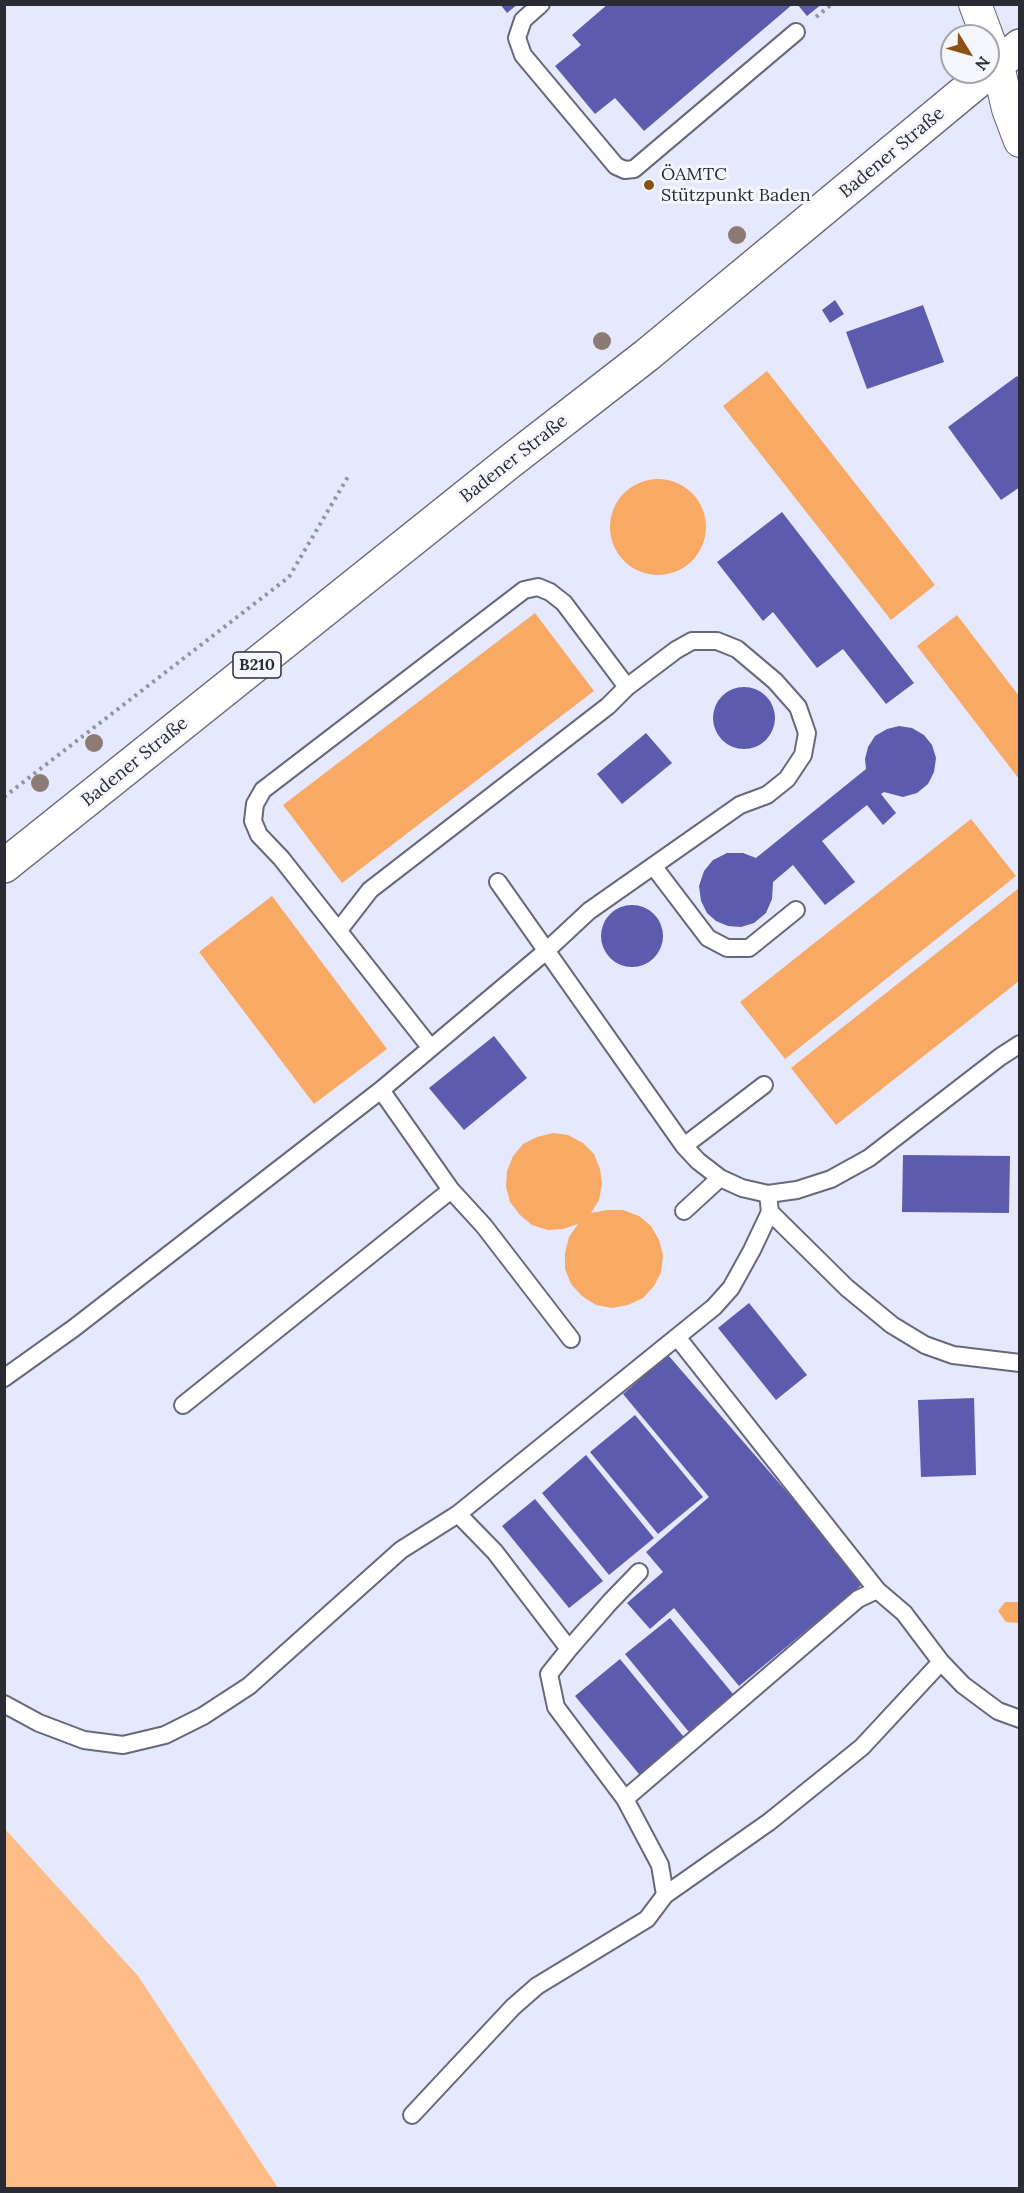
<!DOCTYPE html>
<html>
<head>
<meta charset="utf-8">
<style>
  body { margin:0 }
  #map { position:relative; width:1024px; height:2193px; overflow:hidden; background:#e6e8fd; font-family:Lora,serif }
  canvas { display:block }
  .frame { position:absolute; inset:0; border:6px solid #2b2c33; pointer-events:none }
  .north { position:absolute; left:940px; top:24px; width:60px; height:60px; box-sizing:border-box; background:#f5f6fe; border:2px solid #a4a5ad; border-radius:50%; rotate:127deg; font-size:16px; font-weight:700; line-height:24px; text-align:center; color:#2b2c33 }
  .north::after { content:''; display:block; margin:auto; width:21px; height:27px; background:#8c500f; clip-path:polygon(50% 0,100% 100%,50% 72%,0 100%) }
</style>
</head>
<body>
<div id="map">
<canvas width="1024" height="2193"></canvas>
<div class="frame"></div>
<div class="north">N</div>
</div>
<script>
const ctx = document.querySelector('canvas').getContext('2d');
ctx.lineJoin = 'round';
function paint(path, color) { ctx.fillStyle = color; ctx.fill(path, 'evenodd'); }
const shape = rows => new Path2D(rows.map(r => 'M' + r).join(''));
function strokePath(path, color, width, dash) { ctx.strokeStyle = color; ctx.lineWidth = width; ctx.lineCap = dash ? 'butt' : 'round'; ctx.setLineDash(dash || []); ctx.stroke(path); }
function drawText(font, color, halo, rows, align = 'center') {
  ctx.font = font + ' Lora,serif'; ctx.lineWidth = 6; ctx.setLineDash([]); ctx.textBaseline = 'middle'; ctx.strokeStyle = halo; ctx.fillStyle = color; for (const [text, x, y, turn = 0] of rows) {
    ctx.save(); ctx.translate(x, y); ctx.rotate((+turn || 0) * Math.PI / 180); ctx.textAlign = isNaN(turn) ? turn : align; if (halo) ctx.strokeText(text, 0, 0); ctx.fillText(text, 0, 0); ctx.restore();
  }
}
paint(shape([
  [5,1829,138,1976,278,2188,5,2188]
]), '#fdbc86');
paint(shape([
  [767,371,935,585,891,620,723,406],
  '610 527a48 48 0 1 1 96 0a48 48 0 1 1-96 0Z',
  [535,613,594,691,342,883,283,805],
  [957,615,1019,696,1019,779,917,646],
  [971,819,1016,876,785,1059,740,1002],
  [1019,888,1019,981,836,1125,791,1068],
  [272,896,387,1049,314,1104,199,952],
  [553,1133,568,1135,583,1143,594,1154,600,1169,602,1184,599,1200,591,1213,607,1210,623,1210,639,1216,651,1226,659,1240,663,1255,661,1272,654,1286,643,1298,628,1305,612,1308,596,1305,582,1296,571,1284,565,1269,565,1253,569,1237,578,1224,563,1229,548,1230,532,1225,520,1215,510,1202,506,1187,507,1171,513,1156,523,1144,537,1137],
  [1005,1602,1019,1602,1019,1623,1006,1622,998,1611]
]), '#f8a964');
paint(shape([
  [500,4,518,4,507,13],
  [608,4,793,4,644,131,615,98,595,114,555,66,581,45,572,35],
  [797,4,822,4,807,16],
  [835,300,844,314,830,323,822,310],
  [923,305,944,362,867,389,846,332],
  [1017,376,1020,380,1020,487,1001,500,948,427],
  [782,512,914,683,886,704,843,649,817,668,773,612,763,621,717,562],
  '713 718a31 31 0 1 1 62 0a31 31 0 1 1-62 0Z',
  [899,726,912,728,924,735,932,745,936,758,934,772,928,784,917,793,903,797,884,792,881,794,896,813,883,825,867,805,822,841,855,882,825,905,793,865,773,882,772,899,766,913,754,923,741,927,728,926,716,921,707,913,701,901,699,886,704,871,713,860,727,853,743,853,756,858,866,769,865,759,868,747,875,736,887,729],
  [646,733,672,763,622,804,597,774],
  '601 936a31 31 0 1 1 62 0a31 31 0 1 1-62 0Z',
  [494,1036,527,1078,464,1130,429,1088],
  [903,1155,1010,1156,1009,1213,902,1212],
  [749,1303,807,1375,776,1400,718,1328],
  [668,1355,865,1582,739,1686,674,1608,650,1629,627,1603,663,1572,646,1552,709,1497,623,1394],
  [974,1398,976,1475,921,1477,918,1400],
  [635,1415,703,1497,658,1534,590,1452],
  [586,1455,654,1538,609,1575,542,1493],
  [535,1499,603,1581,569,1608,502,1526],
  [670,1618,738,1700,693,1737,625,1654],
  [620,1659,688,1742,643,1779,575,1696]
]), '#5d5bad');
const service = shape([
  [541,4,523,20,517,38,523,55,616,166,625,170,634,169,796,32],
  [654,867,708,938,727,948,749,948,796,910],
  [498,882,684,1146,698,1161,720,1178,742,1188,768,1194,797,1190,831,1179,869,1158,1000,1057,1020,1044],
  [430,1047,281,858,259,835,253,821,255,804,263,790,524,590,538,587,550,592,564,603,627,687],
  [684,1146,764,1085],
  [451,1190,484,1226,571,1339],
  [684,1211,720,1178],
  [770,1212,847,1288,892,1325,925,1345,953,1355,1020,1363],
  [677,1337,877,1590,904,1613,941,1662,963,1685,998,1711,1020,1719],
  [4,1378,74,1328,381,1090,545,952,589,911,740,805,767,795,787,779,803,755,807,733,798,707,775,681,737,649,717,641,692,641,676,650,627,687,608,706,370,890,339,930],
  [183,1405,451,1190,381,1090],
  [569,1649,610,1602,639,1572],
  [4,1704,39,1723,84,1740,123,1745,165,1735,203,1716,249,1686,401,1550,458,1514,714,1307,731,1288,752,1250,770,1212,768,1194],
  [625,1799,858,1599,877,1590],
  [665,1895,769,1822,862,1747,941,1662],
  [412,2115,513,2007,537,1986,647,1919,665,1895,660,1865,625,1799,556,1707,549,1674,569,1649,495,1552,458,1514]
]);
const minor = shape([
  [975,4,987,36],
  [988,39,998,66,1008,109,1020,141]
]);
const primary = shape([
  [4,866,508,463,647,355,1020,46]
]);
strokePath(service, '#67687a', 20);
strokePath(minor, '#67687a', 34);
strokePath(primary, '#67687a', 36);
strokePath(shape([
  [816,17,832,4],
  [4,797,289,577,349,475]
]), '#9294a3', 4, [3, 4.5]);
strokePath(service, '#fff', 16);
strokePath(minor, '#fff', 32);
strokePath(primary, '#fff', 33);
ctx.fillStyle = '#8b7b74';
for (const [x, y] of [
  [737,235],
  [602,341],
  [94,743],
  [40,783]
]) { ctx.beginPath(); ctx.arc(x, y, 9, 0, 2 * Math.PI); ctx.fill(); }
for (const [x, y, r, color] of [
  [649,185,6,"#8c500f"]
]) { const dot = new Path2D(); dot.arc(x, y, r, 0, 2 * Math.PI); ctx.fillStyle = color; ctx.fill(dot); strokePath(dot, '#f5f6fe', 2); }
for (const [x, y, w] of [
  [257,665,48]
]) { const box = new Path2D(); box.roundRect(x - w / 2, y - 13, w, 26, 4.5); ctx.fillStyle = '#f5f6fe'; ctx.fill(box); strokePath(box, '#2b2c33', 1.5); }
drawText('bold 16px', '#2b2c33', null, [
  ["B210",257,665]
]);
drawText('18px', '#2b2c33', '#f5f6fe', [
  ["Badener Straße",892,153,-40],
  ["Badener Straße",514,459,-38],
  ["Badener Straße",135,762,-39]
]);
drawText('18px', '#2b2c33', '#f5f6fe', [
  ["ÖAMTC",661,175],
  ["Stützpunkt Baden",661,196]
], 'left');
</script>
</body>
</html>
